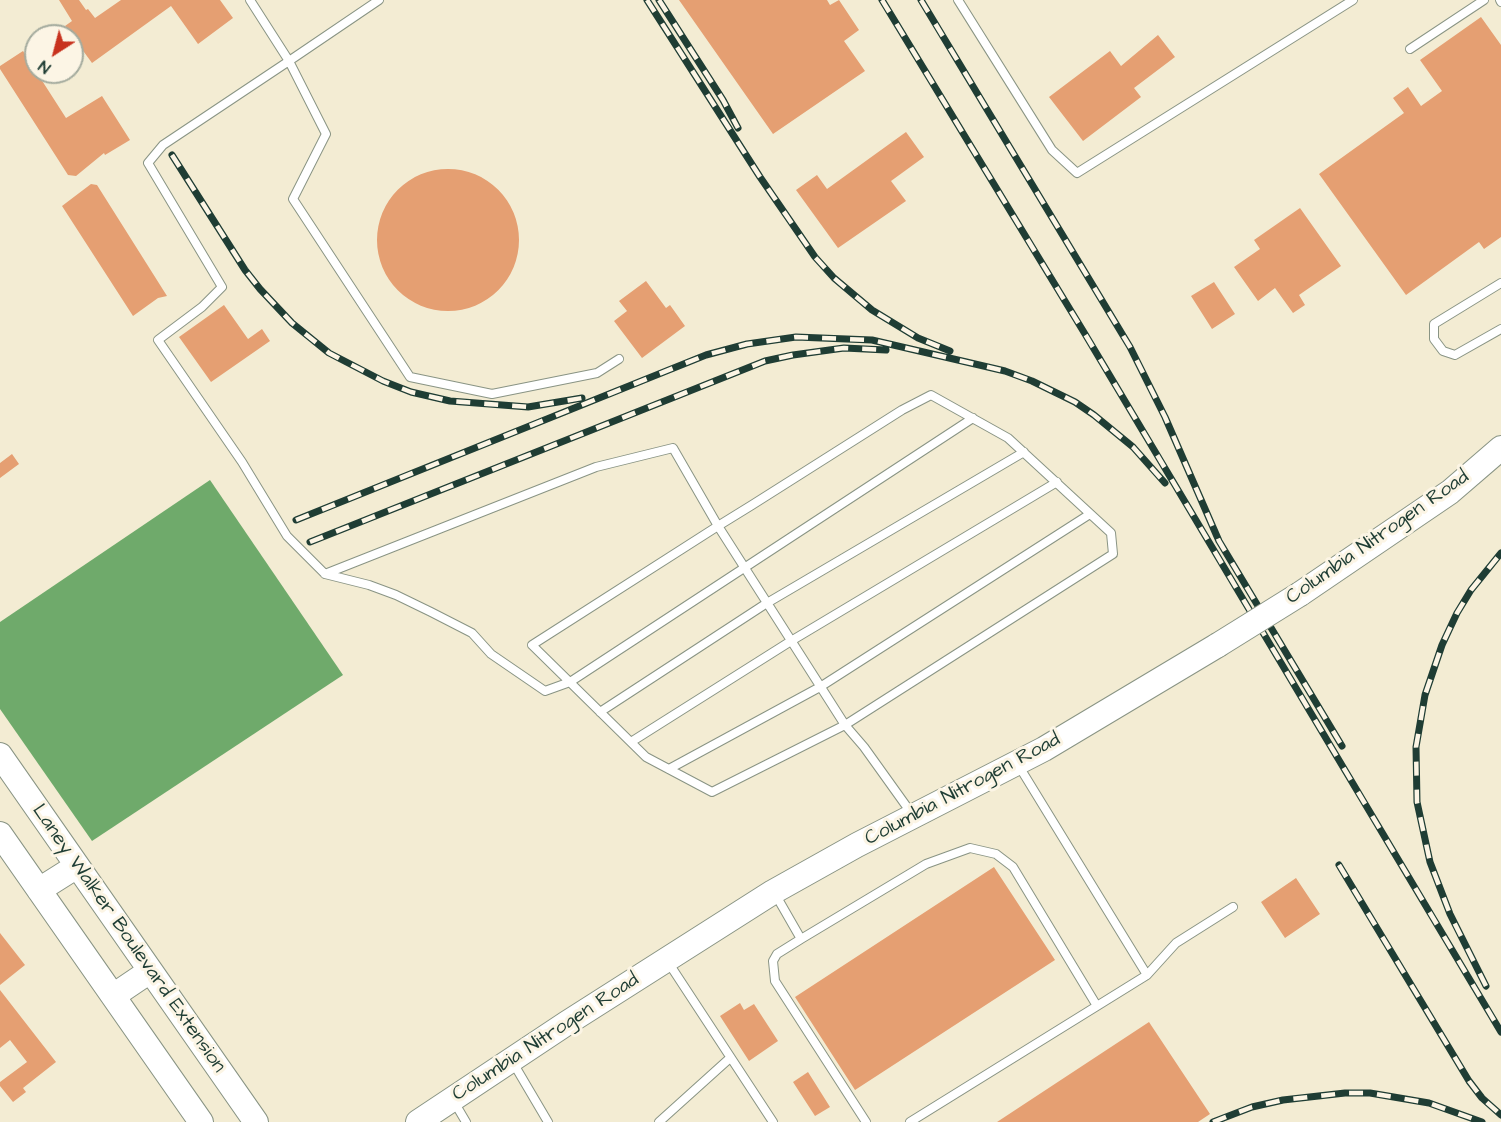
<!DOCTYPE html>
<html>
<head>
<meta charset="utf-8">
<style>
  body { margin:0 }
  #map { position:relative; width:1501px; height:1122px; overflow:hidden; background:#f3ecd3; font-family:"Architects Daughter",sans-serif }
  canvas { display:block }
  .north { position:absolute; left:24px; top:24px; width:60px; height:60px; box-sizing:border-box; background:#fcf5e5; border:2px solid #a4ab9e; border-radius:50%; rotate:216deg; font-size:16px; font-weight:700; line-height:24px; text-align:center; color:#1f3d34 }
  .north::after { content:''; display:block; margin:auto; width:21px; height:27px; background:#c8321e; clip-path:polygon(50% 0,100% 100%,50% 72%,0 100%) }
</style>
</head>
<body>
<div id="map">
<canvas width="1501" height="1122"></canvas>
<div class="north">N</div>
</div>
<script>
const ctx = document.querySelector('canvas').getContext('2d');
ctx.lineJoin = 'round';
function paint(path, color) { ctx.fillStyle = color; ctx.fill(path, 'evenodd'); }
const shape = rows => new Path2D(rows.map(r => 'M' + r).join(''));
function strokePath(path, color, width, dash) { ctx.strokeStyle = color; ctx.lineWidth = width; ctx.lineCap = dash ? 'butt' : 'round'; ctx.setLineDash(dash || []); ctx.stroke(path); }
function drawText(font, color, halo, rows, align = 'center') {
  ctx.font = font + ' "Architects Daughter",sans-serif'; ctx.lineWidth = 6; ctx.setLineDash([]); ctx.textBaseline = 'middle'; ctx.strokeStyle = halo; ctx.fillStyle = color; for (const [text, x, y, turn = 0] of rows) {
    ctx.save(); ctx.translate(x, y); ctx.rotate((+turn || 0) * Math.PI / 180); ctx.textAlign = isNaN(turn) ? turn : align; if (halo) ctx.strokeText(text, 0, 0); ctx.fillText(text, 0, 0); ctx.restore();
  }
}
paint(shape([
  [210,480,343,675,92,841,0,709,0,622]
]), '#6faa6b');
paint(shape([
  [59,0,79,0,86,10,88,9,95,18,121,0,220,0,233,18,198,44,171,6,92,63,65,26,72,21],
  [679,0,827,0,830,5,839,0,859,30,844,41,865,71,773,134],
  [1481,17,1501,45,1501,237,1484,249,1479,242,1406,295,1319,174,1404,113,1393,98,1408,87,1421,106,1442,91,1420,60],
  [1158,35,1175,57,1134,88,1141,97,1083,141,1049,97,1110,51,1121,66],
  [23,51,66,118,102,96,130,140,105,155,104,153,76,176,68,175,0,69,0,66],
  [906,132,924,157,891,181,906,201,838,248,796,190,817,175,827,189],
  '377 240a71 71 0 1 1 142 0a71 71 0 1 1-142 0Z',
  [91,184,97,185,167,296,158,298,133,316,62,206],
  [1300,208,1341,266,1299,295,1305,305,1293,313,1275,288,1258,301,1234,267,1260,249,1254,240],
  [646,281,666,308,670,305,685,326,642,358,614,321,627,311,619,301],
  [1214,282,1235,314,1212,329,1191,296],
  [224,305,248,339,262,329,270,341,211,382,179,337],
  [12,454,19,464,0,478,0,463],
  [994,867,1055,960,855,1090,795,997],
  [1296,878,1320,914,1285,938,1261,902],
  [0,933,25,965,0,985],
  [0,990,56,1062,23,1088,26,1092,13,1102,0,1086,0,1082,27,1062,10,1040,0,1048],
  [740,1003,744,1010,754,1004,778,1041,749,1061,720,1016],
  [1149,1022,1210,1114,1198,1122,997,1122],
  [808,1072,830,1107,815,1116,793,1082]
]), '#e59f72');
const lane = shape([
  [250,0,289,61,379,0],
  [958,0,1052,150,1077,173,1353,0],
  [1500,0,1501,2],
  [1410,49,1484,0],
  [1501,283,1434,324,1434,339,1443,351,1455,355,1501,329],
  [619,359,597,373,492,394,410,377,293,199,326,134,289,61,163,145,148,163,222,287,202,307,158,340,242,462,287,536,325,574,596,467,673,448,718,526,845,725,1113,554,1111,533,1008,438,931,395,902,410,752,505,718,526,532,645,646,757,712,792,845,725,864,747,912,814],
  [325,574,369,585,396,595,431,612,472,633,491,654,545,691,570,682,973,418],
  [600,712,767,603,1024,452],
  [631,742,791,641,1057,482],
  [669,769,820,687,1090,514],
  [774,892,801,939,926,864,970,848,996,854,1013,867,1097,1006],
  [801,939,777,954,773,961,775,981,866,1122],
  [668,962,773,1122],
  [1147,975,1176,943,1233,907],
  [512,1061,548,1122],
  [453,1100,466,1122],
  [659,1122,730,1058],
  [910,1122,1147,975,1017,763]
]);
const secondary = shape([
  [1300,594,1450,492,1501,448],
  [0,755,256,1122],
  [0,834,201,1122],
  [39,890,77,866],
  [113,996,150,971],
  [418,1122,567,1023,773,892,857,845,1044,749,1218,645]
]);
strokePath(lane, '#899484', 10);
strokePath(secondary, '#899484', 26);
strokePath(lane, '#fff', 8);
strokePath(secondary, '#fff', 24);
const rail = shape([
  [647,0,760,177,815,257,834,278,872,310,918,338,950,351],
  [659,0,723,100,738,128],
  [882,0,1085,334,1501,1032],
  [921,0,1130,347,1165,417,1219,541,1342,746],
  [172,155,245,270,260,289,292,323,329,353,383,381,411,392,450,401,528,407,582,398],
  [296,520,706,355,747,344,796,337,872,340,1005,371,1032,381,1075,402,1094,415,1133,447,1165,483],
  [310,542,765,361,793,355,844,348,886,350],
  [1339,865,1469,1081,1482,1098,1501,1115],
  [1486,986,1450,914,1430,862,1417,802,1416,747,1425,695,1442,645,1457,613,1471,590,1501,553],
  [1213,1122,1252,1107,1283,1100,1345,1093,1370,1093,1429,1103,1482,1122]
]);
strokePath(rail, '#1f3d34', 7);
strokePath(rail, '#fcf5e5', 4.5, [14]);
const secondaryBridge = shape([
  [1218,645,1300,594]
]);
strokePath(secondaryBridge, '#899484', 26, []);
strokePath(secondaryBridge, '#fff', 24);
drawText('20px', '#1f3d34', '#fcf5e5', [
  ["Columbia Nitrogen Road",1378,538,-35],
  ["Columbia Nitrogen Road",963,790,-28],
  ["Laney Walker Boulevard Extension",128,939,55],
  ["Columbia Nitrogen Road",546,1038,-33]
]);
</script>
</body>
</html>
